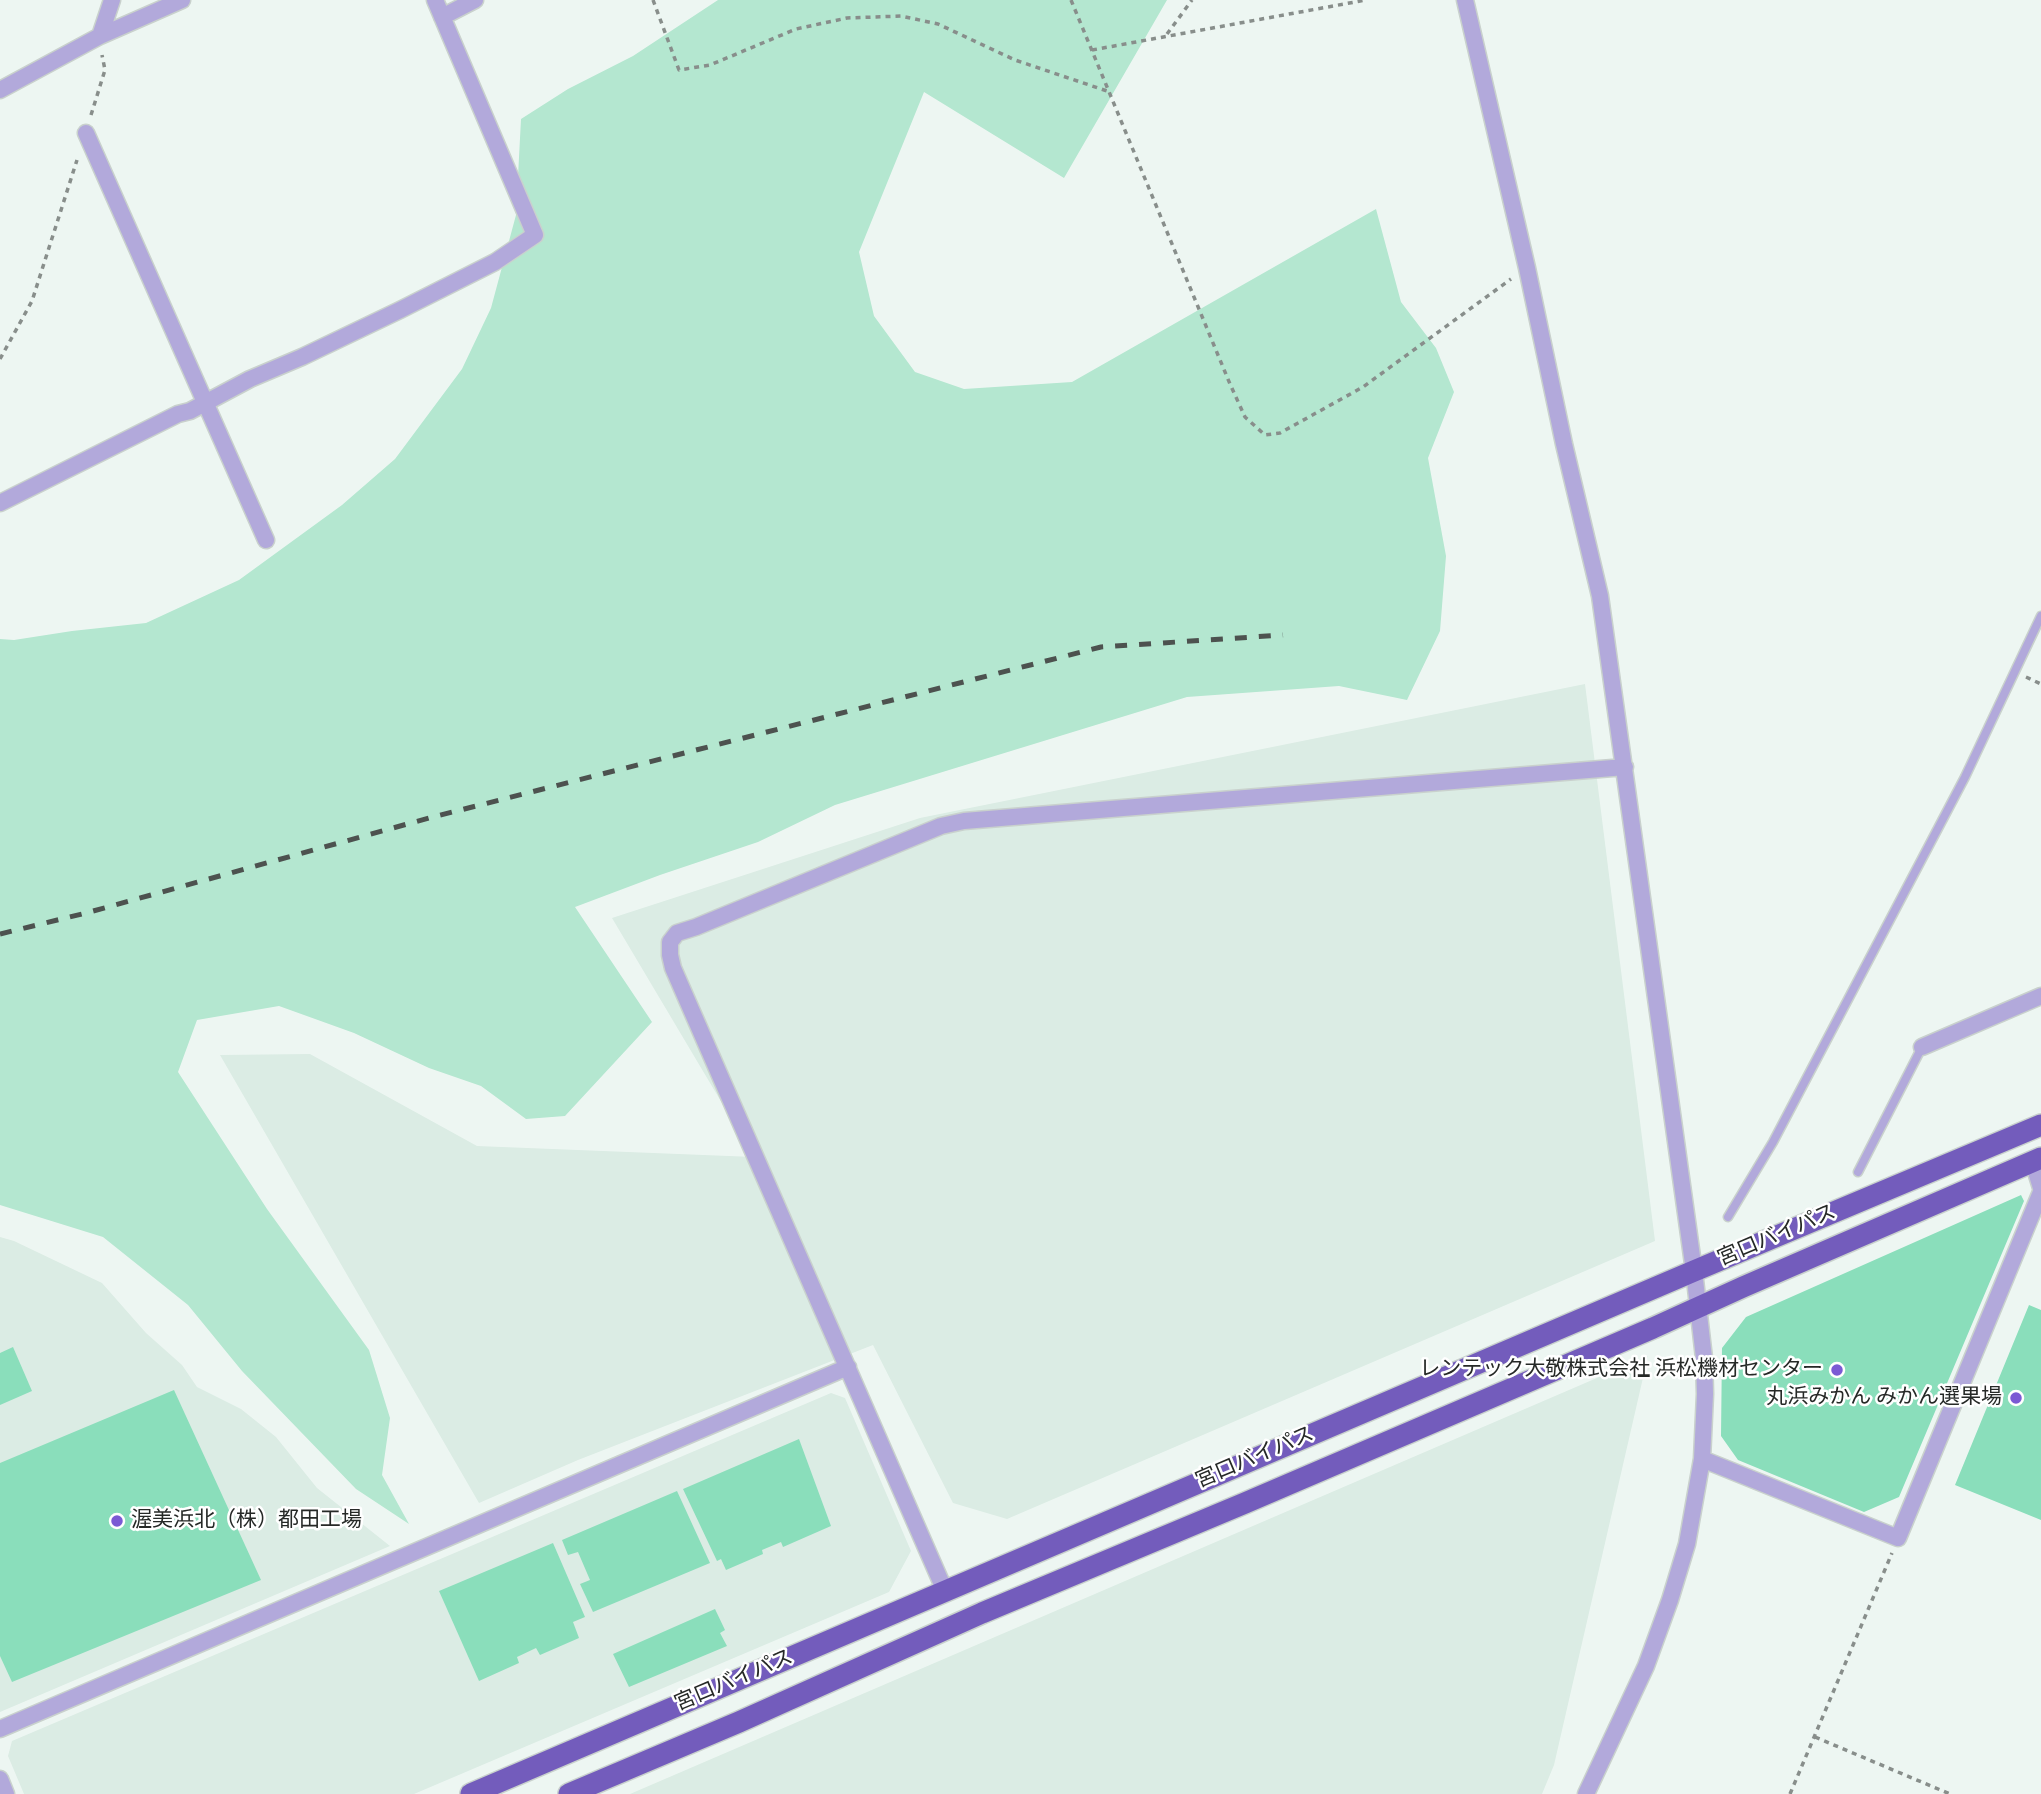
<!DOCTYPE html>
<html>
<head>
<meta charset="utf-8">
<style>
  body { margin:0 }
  canvas { display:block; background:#edf6f2 }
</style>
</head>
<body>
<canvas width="2041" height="1794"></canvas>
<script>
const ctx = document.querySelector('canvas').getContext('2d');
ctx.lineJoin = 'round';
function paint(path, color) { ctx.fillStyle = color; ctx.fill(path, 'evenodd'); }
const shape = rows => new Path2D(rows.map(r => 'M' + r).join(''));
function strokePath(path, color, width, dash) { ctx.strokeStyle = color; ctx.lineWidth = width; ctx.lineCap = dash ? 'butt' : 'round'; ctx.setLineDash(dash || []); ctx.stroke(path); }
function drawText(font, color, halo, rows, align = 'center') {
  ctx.font = font + ' "Roboto Condensed","Noto Sans JP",sans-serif'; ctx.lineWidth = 5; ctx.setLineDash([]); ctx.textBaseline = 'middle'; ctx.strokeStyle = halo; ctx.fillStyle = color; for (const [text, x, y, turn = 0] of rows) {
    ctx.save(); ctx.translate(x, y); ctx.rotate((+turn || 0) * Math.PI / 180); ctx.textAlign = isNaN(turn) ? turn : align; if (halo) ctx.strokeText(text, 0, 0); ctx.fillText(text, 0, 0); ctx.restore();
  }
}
paint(shape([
  [1585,684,1655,1241,1007,1519,953,1503,873,1345,578,1460,479,1503,220,1055,310,1054,477,1146,754,1157,612,918,920,818],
  [0,1237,14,1241,102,1283,146,1333,182,1365,197,1387,241,1409,276,1437,317,1488,390,1546,0,1712],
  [1648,1356,1554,1765,1542,1794,630,1794],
  [831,1393,845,1398,911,1551,889,1592,414,1794,24,1794,8,1756,12,1741]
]), '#dbece4');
paint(shape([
  [718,0,1167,0,1064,178,924,92,859,252,874,316,915,372,964,389,1072,382,1376,209,1401,302,1436,348,1454,392,1428,458,1446,556,1440,631,1407,700,1339,686,1187,697,835,805,758,842,660,875,575,907,652,1022,565,1116,526,1119,481,1086,429,1068,354,1033,279,1006,197,1020,178,1072,267,1209,369,1350,390,1418,382,1475,409,1524,356,1489,242,1371,188,1305,103,1237,0,1205,0,639,14,640,72,631,146,623,239,580,342,505,395,459,462,369,491,308,516,215,521,119,568,89,633,56]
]), '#b4e7d0');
paint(shape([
  [2021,1195,2024,1201,1899,1497,1864,1512,1738,1460,1721,1436,1722,1348,1746,1317],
  [2029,1305,2041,1310,2041,1520,1955,1485],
  [13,1347,32,1391,0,1405,0,1353],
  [174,1390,261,1580,12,1682,0,1656,0,1463],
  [799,1439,831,1526,783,1547,781,1542,762,1550,763,1554,726,1570,721,1559,717,1561,683,1489],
  [677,1491,710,1563,593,1612,580,1584,590,1580,578,1552,568,1555,562,1540],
  [553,1543,585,1617,573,1622,579,1638,540,1655,536,1648,517,1657,519,1663,479,1681,439,1591],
  [715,1609,725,1630,720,1633,727,1646,629,1687,613,1654]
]), '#8adebb');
const service = shape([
  [1858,1172,1922,1047],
  [1728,1217,1773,1142,1965,777,2041,616]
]);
const minor = shape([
  [1465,0,1527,268,1564,444,1600,596,1694,1271,1704,1358,1705,1394,1702,1459,1687,1544,1670,1600,1646,1666,1586,1794],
  [442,17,475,0],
  [100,36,112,0],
  [0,90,100,36,182,0],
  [86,133,266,540],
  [0,503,178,414,190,411,250,379,302,357,400,310,495,262,535,235,435,0],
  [1922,1047,2041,996],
  [2033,1162,2041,1188],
  [1702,1459,1898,1538,2041,1192],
  [945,1591,673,968,670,955,670,942,677,933,696,927,941,826,964,821,1625,767],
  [0,1729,848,1367],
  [0,1779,6,1794]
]);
const trunk = shape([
  [471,1794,1694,1271,2041,1125],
  [569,1794,739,1722,982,1613,1245,1503,1653,1328,1743,1287,2041,1158]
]);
strokePath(service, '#c9d1cd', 11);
strokePath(minor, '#c9d1cd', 19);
strokePath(trunk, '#c9d1cd', 24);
strokePath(shape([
  [653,0,679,70,710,65,796,29,847,18,901,16,938,24,1015,60,1110,92],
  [1071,0,1230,384,1245,417,1265,435,1280,433,1363,387,1511,279],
  [1167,34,1192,0],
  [1092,50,1366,0],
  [91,115,105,70,102,55],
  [0,359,32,301,77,160],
  [2026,677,2041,684],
  [1815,1737,1950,1794],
  [1790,1794,1892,1553]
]), '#888e8b', 3.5, [5, 5]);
strokePath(service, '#b2a9db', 8);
strokePath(minor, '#b2a9db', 16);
strokePath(trunk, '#735cbc', 21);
strokePath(shape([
  [0,934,86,913,429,818,1101,647,1283,635]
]), '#4d524f', 5, [12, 12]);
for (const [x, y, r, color] of [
  [1837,1370,7,"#7b5ad4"],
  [2016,1398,7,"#7b5ad4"],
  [117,1521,7,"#7b5ad4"]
]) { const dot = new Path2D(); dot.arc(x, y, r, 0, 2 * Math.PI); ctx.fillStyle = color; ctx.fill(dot); strokePath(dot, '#fff', 2.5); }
drawText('21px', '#262927', '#fff', [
  ["宮口バイパス",1777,1236,-23],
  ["宮口バイパス",1255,1458,-23],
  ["宮口バイパス",734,1681,-23]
]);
drawText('21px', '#262927', '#fff', [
  ["レンテック大敬株式会社 浜松機材センター",1823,1370],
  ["丸浜みかん みかん選果場",2002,1398],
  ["渥美浜北（株）都田工場",131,1521,"left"]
], 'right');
</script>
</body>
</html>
